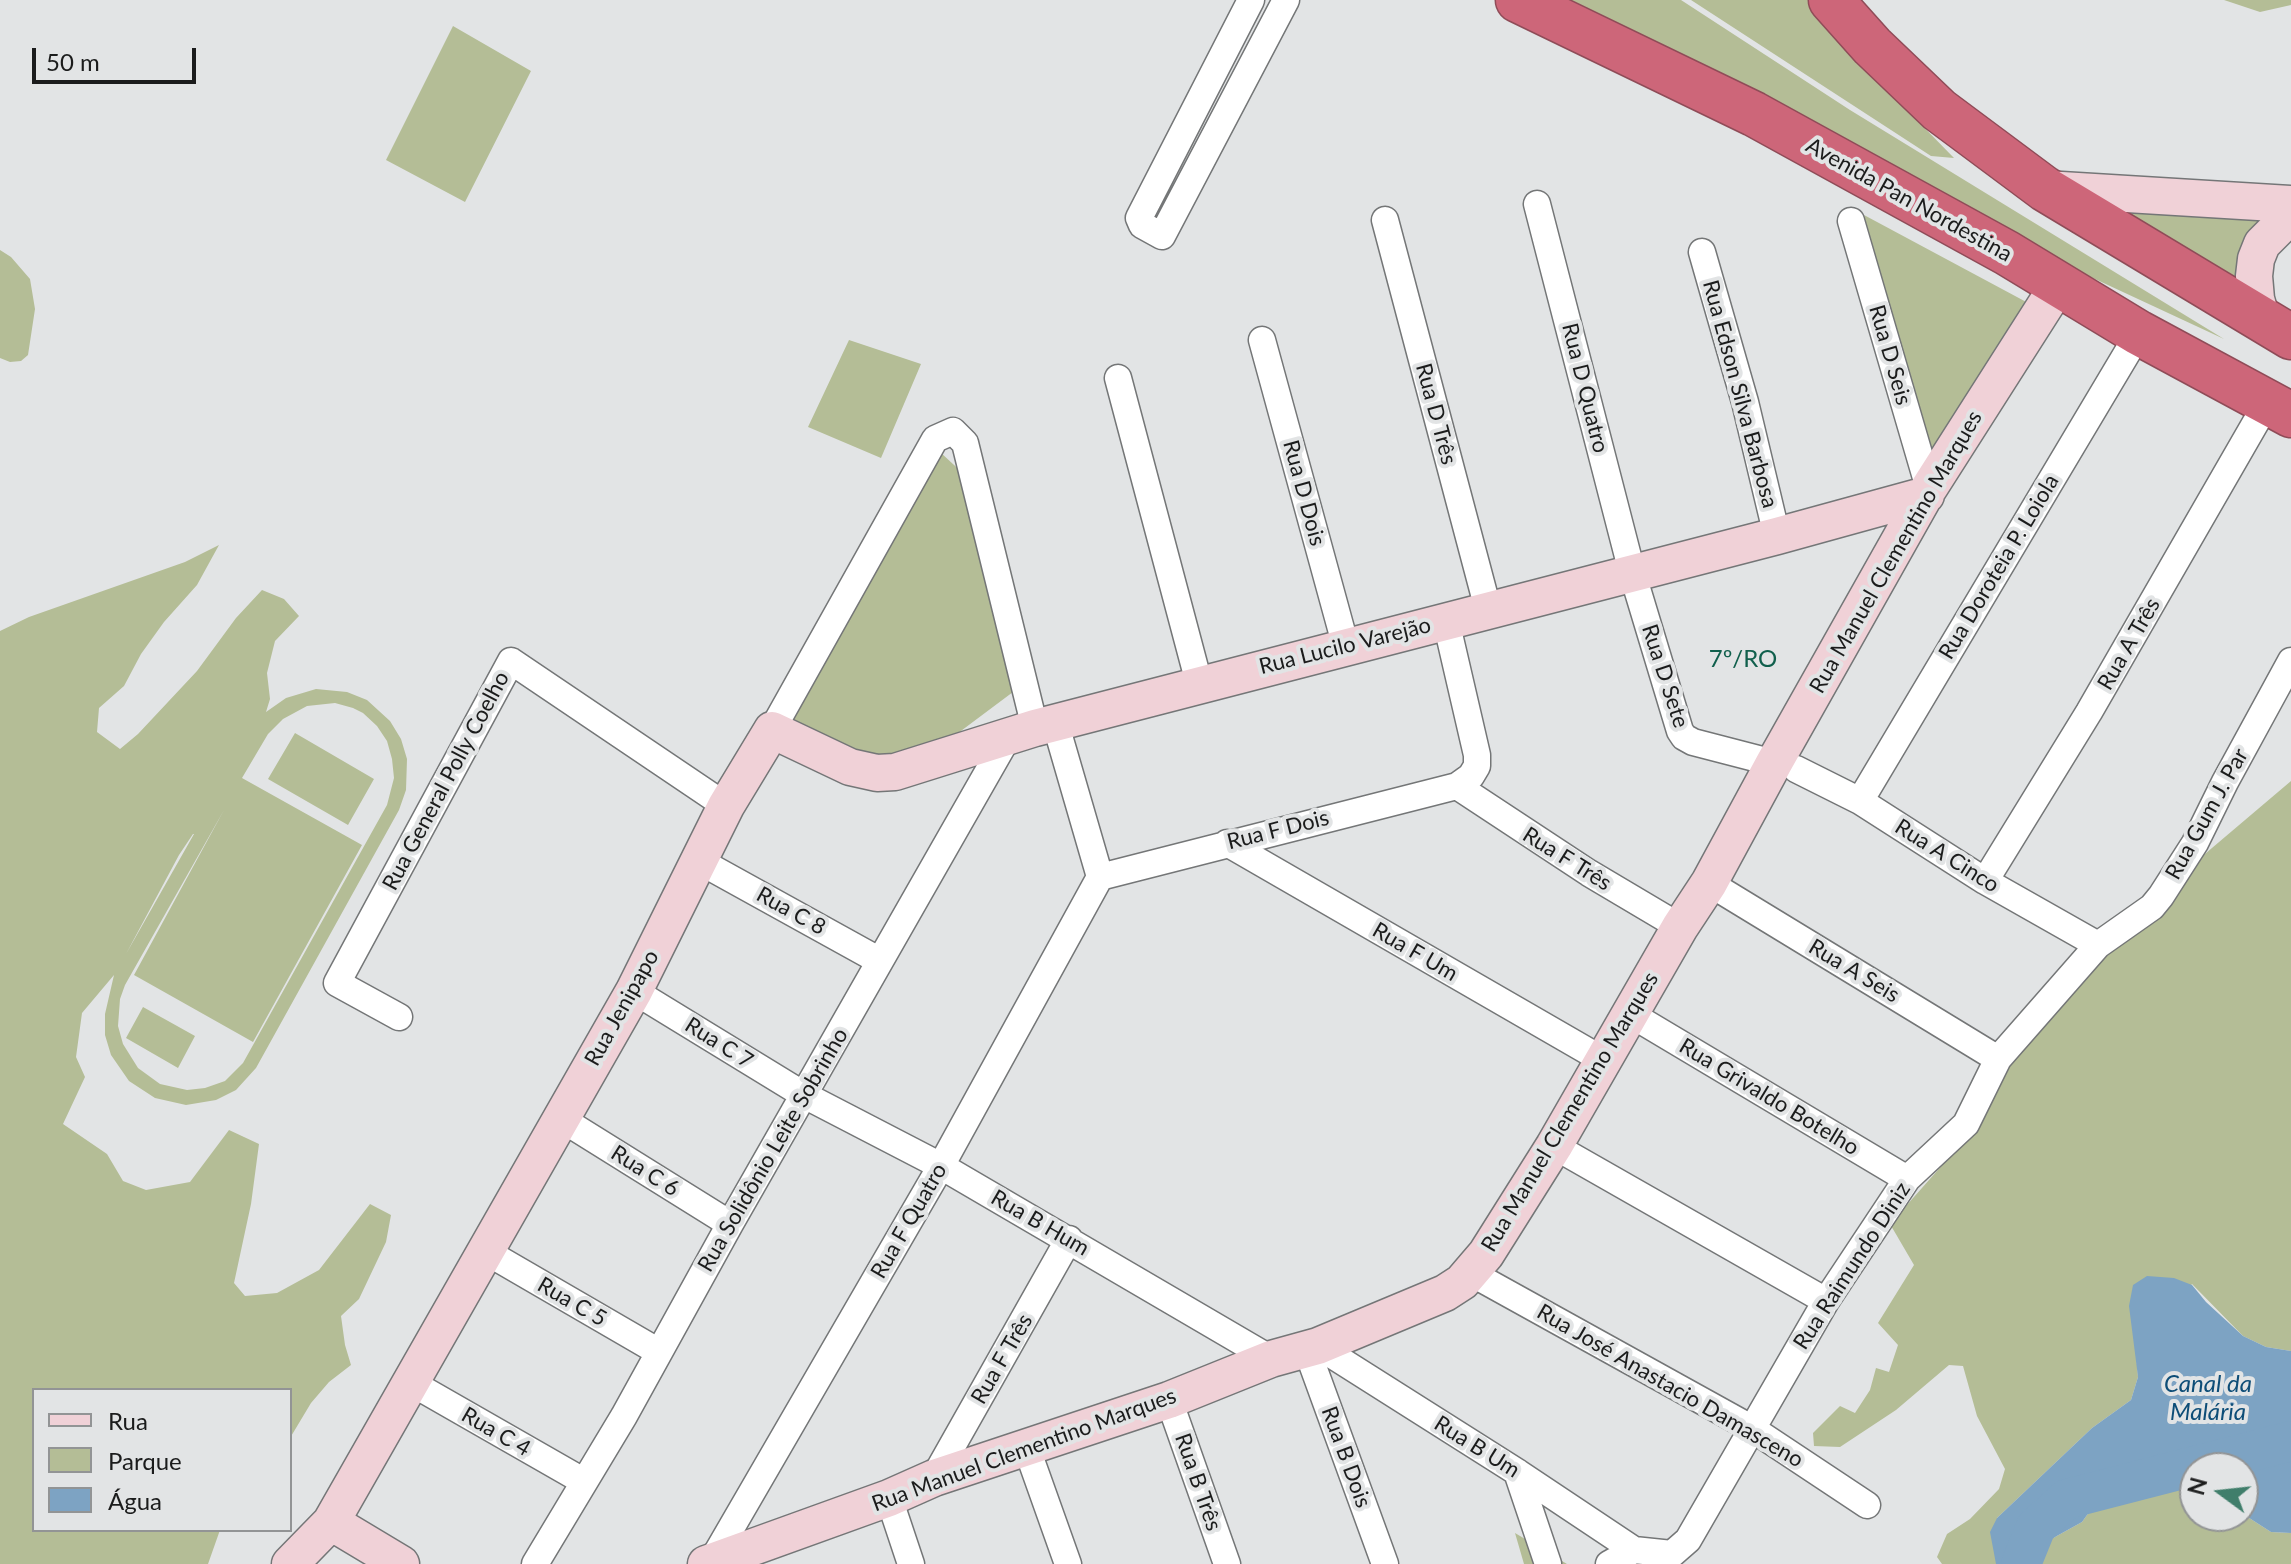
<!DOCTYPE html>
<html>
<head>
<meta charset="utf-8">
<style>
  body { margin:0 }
  #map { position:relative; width:2291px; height:1564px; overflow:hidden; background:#e2e4e5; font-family:Lato,sans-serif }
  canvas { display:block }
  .legend { position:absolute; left:32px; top:1388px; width:260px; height:144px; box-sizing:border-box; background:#e2e4e5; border:2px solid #929495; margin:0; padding:10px 14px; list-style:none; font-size:24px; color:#1b1c1c }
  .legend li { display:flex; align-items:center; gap:16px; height:40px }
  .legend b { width:40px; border:2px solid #929495 }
  .north { position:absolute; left:2179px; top:1452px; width:80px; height:80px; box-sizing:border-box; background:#e2e4e5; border:2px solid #929495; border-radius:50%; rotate:285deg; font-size:22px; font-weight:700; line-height:32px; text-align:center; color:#1b1c1c }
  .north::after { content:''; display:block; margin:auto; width:28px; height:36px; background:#407e6b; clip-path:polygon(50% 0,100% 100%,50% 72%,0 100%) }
  .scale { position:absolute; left:32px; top:48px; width:164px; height:36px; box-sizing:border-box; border:4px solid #1b1c1c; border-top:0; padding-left:10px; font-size:24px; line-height:28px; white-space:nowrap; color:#1b1c1c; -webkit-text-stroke:6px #e2e4e5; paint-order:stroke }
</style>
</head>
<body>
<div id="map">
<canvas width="2291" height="1564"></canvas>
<ul class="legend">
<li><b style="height:10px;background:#f0d1d7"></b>Rua</li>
<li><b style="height:22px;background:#b4bd96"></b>Parque</li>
<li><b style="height:22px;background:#7da3c3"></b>Água</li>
</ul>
<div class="north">N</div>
<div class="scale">50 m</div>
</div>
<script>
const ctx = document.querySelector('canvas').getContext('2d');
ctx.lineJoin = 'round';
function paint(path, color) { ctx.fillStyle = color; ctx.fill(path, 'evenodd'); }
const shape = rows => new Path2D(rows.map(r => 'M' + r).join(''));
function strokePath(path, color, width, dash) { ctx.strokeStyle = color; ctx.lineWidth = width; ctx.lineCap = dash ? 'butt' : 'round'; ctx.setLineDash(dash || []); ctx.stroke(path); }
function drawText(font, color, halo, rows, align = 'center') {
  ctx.font = font + ' Lato,sans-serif'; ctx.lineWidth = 8; ctx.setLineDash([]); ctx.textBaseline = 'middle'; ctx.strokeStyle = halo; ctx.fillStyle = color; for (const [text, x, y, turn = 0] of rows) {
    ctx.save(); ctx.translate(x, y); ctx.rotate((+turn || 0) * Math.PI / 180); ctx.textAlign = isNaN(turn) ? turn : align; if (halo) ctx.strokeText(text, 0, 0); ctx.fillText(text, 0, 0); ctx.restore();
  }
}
paint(shape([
  [1537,0,1681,0,1850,110,2224,339,1981,226],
  [1691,0,1808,0,1857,59,1954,158,1931,156],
  [2224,0,2291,0,2291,5,2260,12],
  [453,26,531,71,465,202,386,160],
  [2086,198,2286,219,2248,304],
  [1864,215,2030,304,1929,457],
  [0,250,11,257,30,279,35,309,28,355,21,361,10,362,0,358],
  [849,340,921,364,881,458,808,427],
  [940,452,967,477,1013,692,898,778,771,724],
  [219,545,197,585,164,622,141,654,124,686,99,708,97,732,120,749,138,734,197,671,236,618,262,590,284,599,299,616,275,641,267,673,270,699,266,712,286,698,316,689,347,692,367,700,390,721,401,739,407,759,406,790,399,810,256,1068,236,1090,216,1100,186,1105,155,1098,129,1081,111,1055,105,1035,105,1014,114,975,82,1013,76,1057,85,1077,63,1124,107,1154,123,1181,146,1190,190,1182,229,1130,259,1144,251,1204,234,1283,245,1296,277,1293,319,1270,370,1204,391,1215,386,1242,359,1299,341,1316,345,1345,351,1365,329,1382,311,1403,290,1438,290,1390,34,1390,34,1530,220,1530,208,1564,0,1564,0,631,29,617,185,562],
  [335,703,353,708,363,713,377,726,387,741,392,759,394,778,387,805,243,1063,225,1081,205,1088,187,1090,160,1084,138,1068,123,1044,118,1026,120,999,125,985,224,810,134,975,253,1042,362,845,242,778,268,734,283,719,307,706],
  [193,834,194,834,126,954,179,855],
  [295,733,374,779,348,825,268,779],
  [2291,781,2291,1351,2266,1347,2243,1336,2192,1284,2136,1352,2138,1377,2131,1400,2092,1428,1997,1518,1996,1564,1942,1564,1937,1557,1947,1534,1970,1519,1999,1489,2005,1469,1977,1416,1963,1366,1949,1365,1896,1410,1840,1447,1814,1446,1813,1433,1840,1406,1855,1413,1870,1390,1876,1368,1889,1372,1898,1345,1878,1323,1914,1265,1890,1224,1953,1153,2006,1067,2088,968,2199,859],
  [143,1007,195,1036,178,1068,126,1038],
  [2156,1467,2163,1467,2195,1480,2195,1516,2243,1516,2243,1514,2271,1532,2291,1533,2291,1564,2030,1564,2037,1547,2082,1522,2095,1504,2138,1489,2149,1471],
  [1515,1533,1567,1564,1524,1564]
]), '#b4bd96');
paint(shape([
  [2147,1276,2174,1278,2192,1285,2206,1302,2243,1336,2266,1347,2291,1351,2291,1533,2271,1532,2243,1514,2243,1468,2195,1468,2195,1480,2163,1467,2156,1467,2149,1472,2138,1489,2135,1500,2116,1498,2095,1504,2082,1522,2037,1547,2030,1564,1996,1564,1990,1532,1997,1518,2092,1428,2131,1400,2138,1377,2129,1306,2133,1285]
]), '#7da3c3');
strokePath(shape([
  [2021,1564,2036,1527,2067,1499,2291,1441]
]), '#7da3c3', 40);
const street = shape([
  [1251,0,1139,218,1142,225,1162,236,1286,0],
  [1537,204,1632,572,1680,731,1684,737,1693,742,1774,763],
  [1385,220,1488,609],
  [1851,221,1929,488],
  [1702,252,1745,402,1777,536],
  [1262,340,1346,647],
  [1118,378,1199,683],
  [1055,722,1100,877],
  [772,730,935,439,953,431,965,443,1035,728],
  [1796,769,1860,801,1985,881,2098,945],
  [1457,786,1589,873,1680,927],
  [1860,801,2139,333],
  [1227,843,1603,1060],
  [701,862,880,961],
  [1100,877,1457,786,1471,776,1477,766,1477,755,1446,621],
  [1985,881,2089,712,2267,403],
  [1709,883,1998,1059],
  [634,991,804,1095,941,1166,1271,1359],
  [1632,1015,1907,1179],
  [399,1017,337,983,511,661,726,806],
  [560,1118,730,1224],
  [1554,1146,1826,1301],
  [485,1251,659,1352],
  [1471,1273,1751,1428,1867,1505],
  [1318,1346,1517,1472,1634,1550],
  [1307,1350,1385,1564],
  [410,1382,583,1481],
  [1169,1400,1227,1564],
  [1026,1446,1068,1564],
  [1517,1472,1548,1564],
  [934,1478,1069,1239],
  [889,1498,911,1564],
  [712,1561,941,1166,1100,877],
  [535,1564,624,1416,730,1224,1009,735],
  [1609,1564,1634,1550,1672,1554,1688,1540,1826,1301,1907,1179,1966,1124,1998,1059,2098,945,2152,907,2161,896,2195,843,2225,782,2291,661]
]);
const secondary = shape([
  [2045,189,2291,204],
  [2262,320,2256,299,2254,276,2256,259,2262,244,2291,215],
  [331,1522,401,1564],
  [290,1564,331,1522,634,991,726,806,772,730,850,767,877,773,895,772,1035,728,1777,536,1926,495],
  [706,1564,889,1498,934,1478,1169,1400,1271,1359,1318,1346,1445,1293,1462,1282,1486,1254,1554,1146,1680,927,1709,883,1774,763,1929,488,2059,284]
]);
const highway = shape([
  [1518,0,1754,114,2007,253,2139,333,2291,415],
  [1831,0,1872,46,1939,110,2045,189,2291,337]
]);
strokePath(street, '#747677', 29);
strokePath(secondary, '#747677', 39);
strokePath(highway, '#8f4c58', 47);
strokePath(street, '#fff', 26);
strokePath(secondary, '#f0d1d7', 36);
strokePath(highway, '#cd6679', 44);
drawText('22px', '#1b1c1c', '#e2e4e5', [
  ["Avenida Pan Nordestina",1909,200,29],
  ["Rua D Seis",1890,355,74],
  ["Rua D Quatro",1585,388,76],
  ["Rua Edson Silva Barbosa",1740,394,75],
  ["Rua D Três",1436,414,75],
  ["Rua D Dois",1304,493,75],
  ["Rua Manuel Clementino Marques",1896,552,-60],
  ["Rua Doroteia P. Loiola",1999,567,-59],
  ["Rua A Três",2129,644,-60],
  ["Rua Lucilo Varejão",1345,646,-14],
  ["Rua D Sete",1665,676,72],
  ["Rua General Polly Coelho",446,781,-62],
  ["Rua Gum J. Par",2207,814,-61],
  ["Rua F Dois",1278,830,-14],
  ["Rua A Cinco",1947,856,32],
  ["Rua F Três",1567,859,32],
  ["Rua C 8",791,911,29],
  ["Rua F Um",1415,952,30],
  ["Rua A Seis",1854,971,31],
  ["Rua Jenipapo",622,1008,-61],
  ["Rua C 7",719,1043,32],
  ["Rua Grivaldo Botelho",1769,1097,31],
  ["Rua Manuel Clementino Marques",1570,1112,-59],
  ["Rua Solidônio Leite Sobrinho",773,1150,-60],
  ["Rua C 6",645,1171,32],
  ["Rua F Quatro",909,1221,-60],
  ["Rua B Hum",1040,1223,30],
  ["Rua Raimundo Diniz",1852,1266,-57],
  ["Rua C 5",572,1302,30],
  ["Rua F Três",1002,1359,-60],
  ["Rua José Anastacio Damasceno",1670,1386,30],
  ["Rua C 4",496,1432,30],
  ["Rua B Um",1477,1447,32],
  ["Rua Manuel Clementino Marques",1024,1450,-20],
  ["Rua B Dois",1346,1457,70],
  ["Rua B Três",1198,1482,71]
]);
drawText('24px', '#11604d', '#e2e4e5', [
  ["7º/RO",1743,659]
]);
drawText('italic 24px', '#0d4d77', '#e2e4e5', [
  ["Canal da",2208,1384],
  ["Malária",2208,1412]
]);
</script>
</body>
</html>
